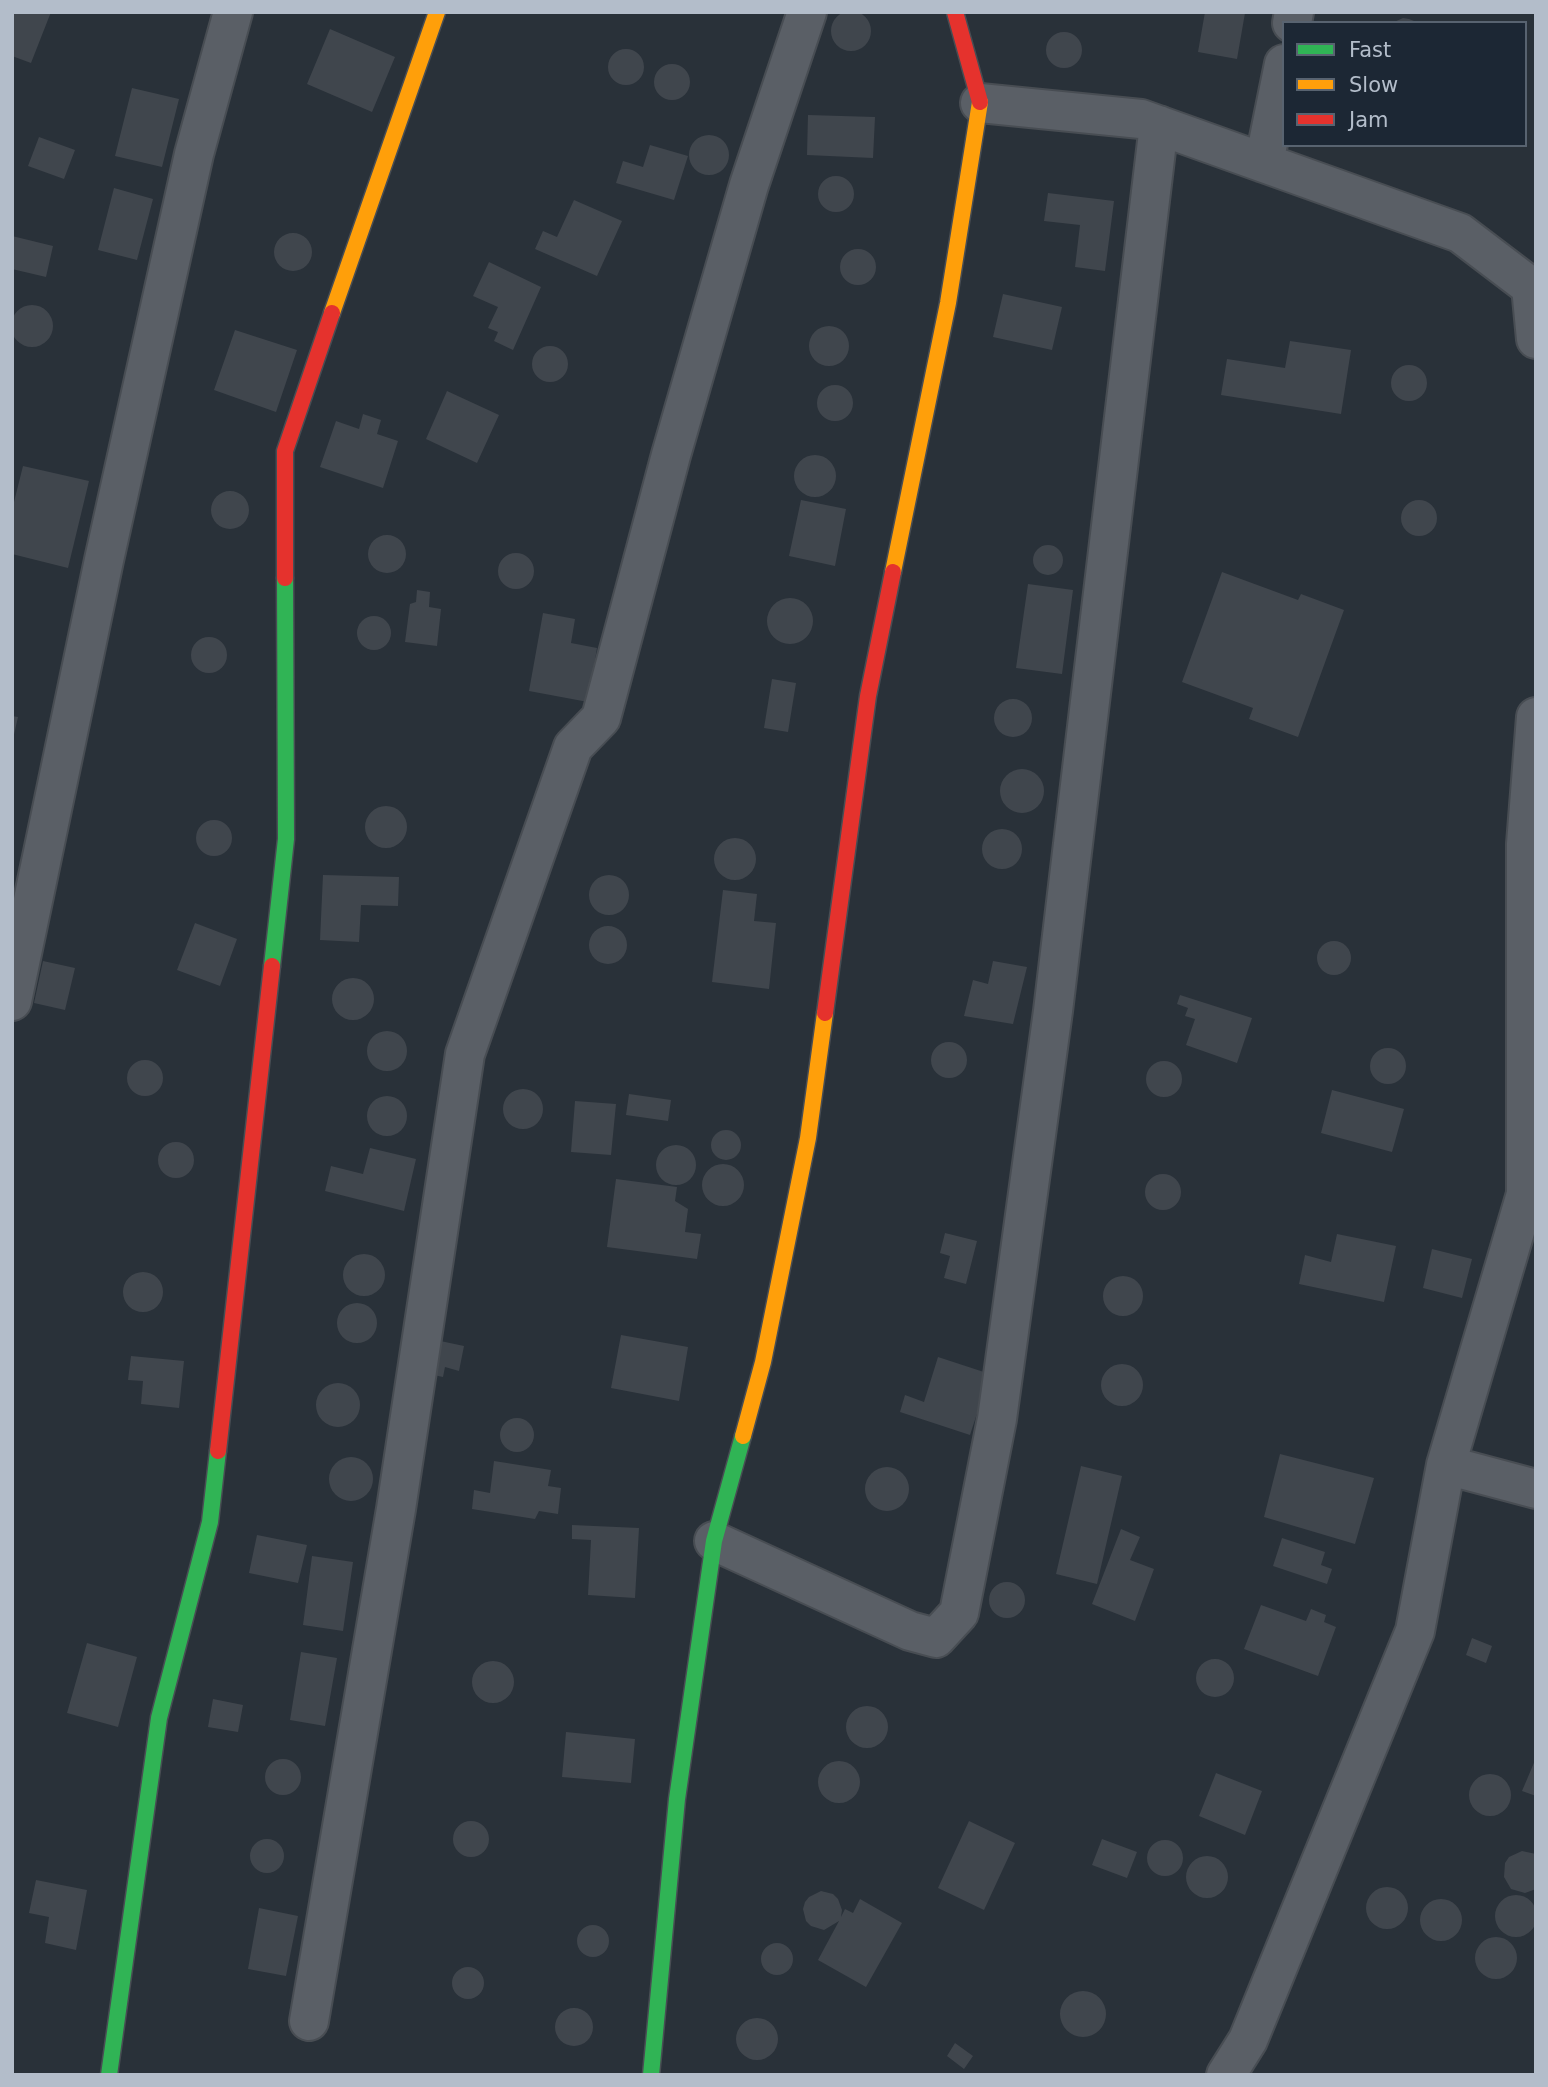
<!DOCTYPE html>
<html>
<head>
<meta charset="utf-8">
<style>
  body { margin:0 }
  #map { position:relative; width:1548px; height:2087px; overflow:hidden; background:#293139; font-family:"DejaVu Sans",sans-serif }
  canvas { display:block }
  .frame { position:absolute; inset:0; border:14px solid #b3bdca; pointer-events:none }
  .legend { position:absolute; left:1282px; top:21px; width:245px; height:126px; box-sizing:border-box; background:#1c2734; border:2px solid #586370; margin:0; padding:9px 12px; list-style:none; font-size:21px; color:#b3bdca }
  .legend li { display:flex; align-items:center; gap:14px; height:35px }
  .legend b { width:35px; border:2px solid #586370 }
</style>
</head>
<body>
<div id="map">
<canvas width="1548" height="2087"></canvas>
<div class="frame"></div>
<ul class="legend">
<li><b style="height:9px;background:#30b455"></b>Fast</li>
<li><b style="height:9px;background:#ff9f0a"></b>Slow</li>
<li><b style="height:9px;background:#e5322d"></b>Jam</li>
</ul>
</div>
<script>
const ctx = document.querySelector('canvas').getContext('2d');
ctx.lineJoin = 'round';
function paint(path, color) { ctx.fillStyle = color; ctx.fill(path, 'evenodd'); }
const shape = rows => new Path2D(rows.map(r => 'M' + r).join(''));
function strokePath(path, color, width, dash) { ctx.strokeStyle = color; ctx.lineWidth = width; ctx.lineCap = dash ? 'butt' : 'round'; ctx.setLineDash(dash || []); ctx.stroke(path); }
paint(shape([
  '831 31a20 20 0 1 1 40 0a20 20 0 1 1-40 0Z',
  [12,12,51,12,31,63,12,56],
  [1205,12,1245,13,1237,59,1198,52],
  [1403,18,1409,19,1419,23,1392,23],
  [330,29,395,57,372,112,307,84],
  '1046 50a18 18 0 1 1 36 0a18 18 0 1 1-36 0Z',
  '608 67a18 18 0 1 1 36 0a18 18 0 1 1-36 0Z',
  '654 82a18 18 0 1 1 36 0a18 18 0 1 1-36 0Z',
  [132,88,179,99,162,167,115,156],
  [808,115,875,117,873,158,807,155],
  '689 155a20 20 0 1 1 40 0a20 20 0 1 1-40 0Z',
  [39,137,75,150,64,179,28,166],
  [650,145,688,156,674,200,616,183,623,161,643,167],
  '818 194a18 18 0 1 1 36 0a18 18 0 1 1-36 0Z',
  [114,188,153,199,137,260,98,250],
  [1048,193,1114,201,1105,271,1075,267,1080,225,1044,221],
  [574,200,622,221,597,276,535,249,543,231,557,237],
  '274 252a19 19 0 1 1 38 0a19 19 0 1 1-38 0Z',
  [12,236,53,246,46,277,12,269],
  '840 267a18 18 0 1 1 36 0a18 18 0 1 1-36 0Z',
  [489,262,541,287,513,350,494,341,498,332,488,328,498,307,473,296],
  [1003,294,1062,307,1052,350,993,337],
  '11 326a21 21 0 1 1 42 0a21 21 0 1 1-42 0Z',
  '809 346a20 20 0 1 1 40 0a20 20 0 1 1-40 0Z',
  [235,330,297,350,276,412,214,390],
  [1290,341,1351,350,1341,414,1221,395,1227,359,1285,368],
  '532 364a18 18 0 1 1 36 0a18 18 0 1 1-36 0Z',
  '1391 383a18 18 0 1 1 36 0a18 18 0 1 1-36 0Z',
  '817 403a18 18 0 1 1 36 0a18 18 0 1 1-36 0Z',
  [447,391,499,415,477,463,426,439],
  [363,414,381,420,377,434,398,441,383,488,320,467,336,421,359,429],
  '794 476a21 21 0 1 1 42 0a21 21 0 1 1-42 0Z',
  [23,466,89,481,68,568,12,554,12,510],
  '211 510a19 19 0 1 1 38 0a19 19 0 1 1-38 0Z',
  [801,500,846,509,835,566,789,556],
  '1401 518a18 18 0 1 1 36 0a18 18 0 1 1-36 0Z',
  '368 554a19 19 0 1 1 38 0a19 19 0 1 1-38 0Z',
  '1033 560a15 15 0 1 1 30 0a15 15 0 1 1-30 0Z',
  '498 571a18 18 0 1 1 36 0a18 18 0 1 1-36 0Z',
  [1222,572,1298,600,1301,594,1344,610,1298,737,1249,719,1253,708,1182,682],
  [1028,584,1073,590,1062,674,1016,668],
  [417,590,430,592,429,607,441,609,437,646,405,642,410,604,416,602],
  '767 621a23 23 0 1 1 46 0a23 23 0 1 1-46 0Z',
  [543,613,575,619,571,643,597,648,588,702,529,691],
  '357 633a17 17 0 1 1 34 0a17 17 0 1 1-34 0Z',
  '191 655a18 18 0 1 1 36 0a18 18 0 1 1-36 0Z',
  [772,679,796,683,788,732,764,728],
  '994 718a19 19 0 1 1 38 0a19 19 0 1 1-38 0Z',
  [12,716,18,717,13,739,12,739],
  '1000 791a22 22 0 1 1 44 0a22 22 0 1 1-44 0Z',
  '365 827a21 21 0 1 1 42 0a21 21 0 1 1-42 0Z',
  '196 838a18 18 0 1 1 36 0a18 18 0 1 1-36 0Z',
  '982 849a20 20 0 1 1 40 0a20 20 0 1 1-40 0Z',
  '714 859a21 21 0 1 1 42 0a21 21 0 1 1-42 0Z',
  '589 895a20 20 0 1 1 40 0a20 20 0 1 1-40 0Z',
  [323,875,399,877,398,906,361,905,359,942,320,940],
  [723,890,757,894,754,921,776,923,769,989,712,982],
  [195,923,237,939,220,986,177,970],
  '589 945a19 19 0 1 1 38 0a19 19 0 1 1-38 0Z',
  '1317 958a17 17 0 1 1 34 0a17 17 0 1 1-34 0Z',
  [43,961,75,968,65,1010,34,1003],
  [993,961,1027,967,1013,1024,964,1016,973,980,988,984],
  '332 999a21 21 0 1 1 42 0a21 21 0 1 1-42 0Z',
  [1180,995,1252,1018,1237,1063,1186,1045,1195,1019,1185,1016,1188,1008,1177,1004],
  '367 1051a20 20 0 1 1 40 0a20 20 0 1 1-40 0Z',
  '931 1060a18 18 0 1 1 36 0a18 18 0 1 1-36 0Z',
  '1370 1066a18 18 0 1 1 36 0a18 18 0 1 1-36 0Z',
  '127 1078a18 18 0 1 1 36 0a18 18 0 1 1-36 0Z',
  '1146 1079a18 18 0 1 1 36 0a18 18 0 1 1-36 0Z',
  '503 1109a20 20 0 1 1 40 0a20 20 0 1 1-40 0Z',
  [1332,1090,1404,1109,1392,1152,1321,1133],
  [629,1094,671,1100,668,1121,626,1115],
  '367 1116a20 20 0 1 1 40 0a20 20 0 1 1-40 0Z',
  [575,1101,616,1104,611,1155,571,1152],
  '711 1145a15 15 0 1 1 30 0a15 15 0 1 1-30 0Z',
  '158 1160a18 18 0 1 1 36 0a18 18 0 1 1-36 0Z',
  '656 1165a20 20 0 1 1 40 0a20 20 0 1 1-40 0Z',
  [370,1148,416,1159,404,1211,325,1191,331,1166,363,1174],
  '702 1185a21 21 0 1 1 42 0a21 21 0 1 1-42 0Z',
  '1145 1192a18 18 0 1 1 36 0a18 18 0 1 1-36 0Z',
  [616,1179,677,1187,675,1201,688,1209,685,1232,701,1234,697,1259,607,1247],
  [945,1233,977,1241,966,1284,944,1278,950,1256,940,1253],
  [1337,1234,1396,1246,1384,1302,1299,1284,1305,1255,1331,1262],
  [1432,1249,1472,1259,1462,1298,1423,1288],
  '343 1275a21 21 0 1 1 42 0a21 21 0 1 1-42 0Z',
  '123 1292a20 20 0 1 1 40 0a20 20 0 1 1-40 0Z',
  '1103 1296a20 20 0 1 1 40 0a20 20 0 1 1-40 0Z',
  '337 1323a20 20 0 1 1 40 0a20 20 0 1 1-40 0Z',
  [621,1335,688,1347,679,1401,611,1388],
  [431,1339,464,1346,459,1371,445,1367,443,1377,424,1373],
  [131,1356,184,1361,179,1408,141,1404,143,1381,128,1380],
  [938,1357,990,1374,970,1435,900,1412,905,1395,924,1402],
  '1101 1385a21 21 0 1 1 42 0a21 21 0 1 1-42 0Z',
  '316 1405a22 22 0 1 1 44 0a22 22 0 1 1-44 0Z',
  '500 1435a17 17 0 1 1 34 0a17 17 0 1 1-34 0Z',
  [1280,1454,1374,1478,1355,1544,1264,1517],
  '329 1479a22 22 0 1 1 44 0a22 22 0 1 1-44 0Z',
  [494,1461,551,1470,548,1486,561,1488,558,1514,539,1511,535,1519,472,1509,474,1490,490,1493],
  [1081,1466,1122,1476,1097,1584,1056,1574],
  '865 1489a22 22 0 1 1 44 0a22 22 0 1 1-44 0Z',
  [572,1525,639,1528,635,1598,588,1595,591,1540,572,1539],
  [1121,1529,1140,1537,1130,1560,1154,1569,1135,1621,1092,1604],
  [257,1535,307,1545,298,1583,249,1573],
  [1282,1538,1325,1552,1321,1565,1332,1569,1327,1584,1273,1566],
  [312,1556,353,1562,343,1631,303,1625],
  '989 1600a18 18 0 1 1 36 0a18 18 0 1 1-36 0Z',
  [1261,1605,1306,1621,1311,1609,1326,1615,1324,1622,1336,1627,1318,1676,1244,1649],
  [1472,1638,1492,1646,1486,1663,1466,1655],
  [87,1643,137,1657,118,1727,67,1713],
  [301,1652,337,1658,325,1726,290,1720],
  '1196 1678a19 19 0 1 1 38 0a19 19 0 1 1-38 0Z',
  '472 1682a21 21 0 1 1 42 0a21 21 0 1 1-42 0Z',
  [213,1699,243,1705,238,1732,208,1727],
  '846 1727a21 21 0 1 1 42 0a21 21 0 1 1-42 0Z',
  [566,1732,635,1739,631,1783,562,1777],
  [1536,1758,1536,1796,1522,1791],
  '265 1777a18 18 0 1 1 36 0a18 18 0 1 1-36 0Z',
  '818 1782a21 21 0 1 1 42 0a21 21 0 1 1-42 0Z',
  [1216,1773,1262,1791,1245,1835,1199,1816],
  '1469 1795a21 21 0 1 1 42 0a21 21 0 1 1-42 0Z',
  [969,1821,1015,1843,984,1910,938,1888],
  '453 1839a18 18 0 1 1 36 0a18 18 0 1 1-36 0Z',
  [1102,1839,1137,1852,1127,1878,1092,1865],
  '250 1856a17 17 0 1 1 34 0a17 17 0 1 1-34 0Z',
  '1147 1858a18 18 0 1 1 36 0a18 18 0 1 1-36 0Z',
  [1522,1851,1536,1854,1536,1889,1525,1893,1511,1889,1504,1877,1505,1863,1509,1857],
  '1186 1877a21 21 0 1 1 42 0a21 21 0 1 1-42 0Z',
  [36,1880,87,1890,76,1950,45,1943,49,1917,29,1913],
  '1366 1908a21 21 0 1 1 42 0a21 21 0 1 1-42 0Z',
  [821,1891,833,1894,838,1899,842,1910,841,1917,845,1909,853,1913,860,1899,902,1923,866,1987,818,1960,839,1921,824,1930,811,1926,806,1921,803,1909,805,1902,809,1897],
  '1495 1916a21 21 0 1 1 42 0a21 21 0 1 1-42 0Z',
  '1420 1920a21 21 0 1 1 42 0a21 21 0 1 1-42 0Z',
  [259,1908,298,1916,286,1976,248,1969],
  '577 1941a16 16 0 1 1 32 0a16 16 0 1 1-32 0Z',
  '1475 1958a21 21 0 1 1 42 0a21 21 0 1 1-42 0Z',
  '761 1959a16 16 0 1 1 32 0a16 16 0 1 1-32 0Z',
  '452 1983a16 16 0 1 1 32 0a16 16 0 1 1-32 0Z',
  '1060 2014a23 23 0 1 1 46 0a23 23 0 1 1-46 0Z',
  '555 2027a19 19 0 1 1 38 0a19 19 0 1 1-38 0Z',
  '736 2039a21 21 0 1 1 42 0a21 21 0 1 1-42 0Z',
  [955,2043,973,2056,964,2069,947,2056]
]), '#40464d');
const street = shape([
  [1292,23,1294,12],
  [980,103,1141,119,1460,233,1531,287,1536,339],
  [1264,163,1284,64],
  [12,1001,104,560,194,154,233,12],
  [1446,1465,1536,1489],
  [714,1541,910,1631,936,1638,959,1613,997,1419,1053,1011,1159,125],
  [309,2021,396,1509,465,1054,573,747,601,718,671,455,749,185,807,12],
  [1226,2075,1248,2040,1415,1631,1446,1465,1526,1194,1526,844,1536,717]
]);
const fast = shape([
  [272,966,286,839,285,578],
  [109,2075,159,1718,210,1522,218,1451],
  [651,2075,677,1799,714,1541,743,1436]
]);
const slow = shape([
  [332,313,437,12],
  [893,572,948,303,980,102],
  [743,1436,763,1362,808,1138,825,1013]
]);
const jam = shape([
  [955,12,980,102],
  [285,578,285,451,332,313],
  [825,1013,868,696,893,572],
  [218,1451,272,966]
]);
strokePath(street, '#484d53', 42);
strokePath(fast, '#484d53', 19);
strokePath(slow, '#484d53', 19);
strokePath(jam, '#484d53', 19);
strokePath(street, '#5a5f66', 38);
strokePath(fast, '#30b455', 16);
strokePath(slow, '#ff9f0a', 16);
strokePath(jam, '#e5322d', 16);
</script>
</body>
</html>
